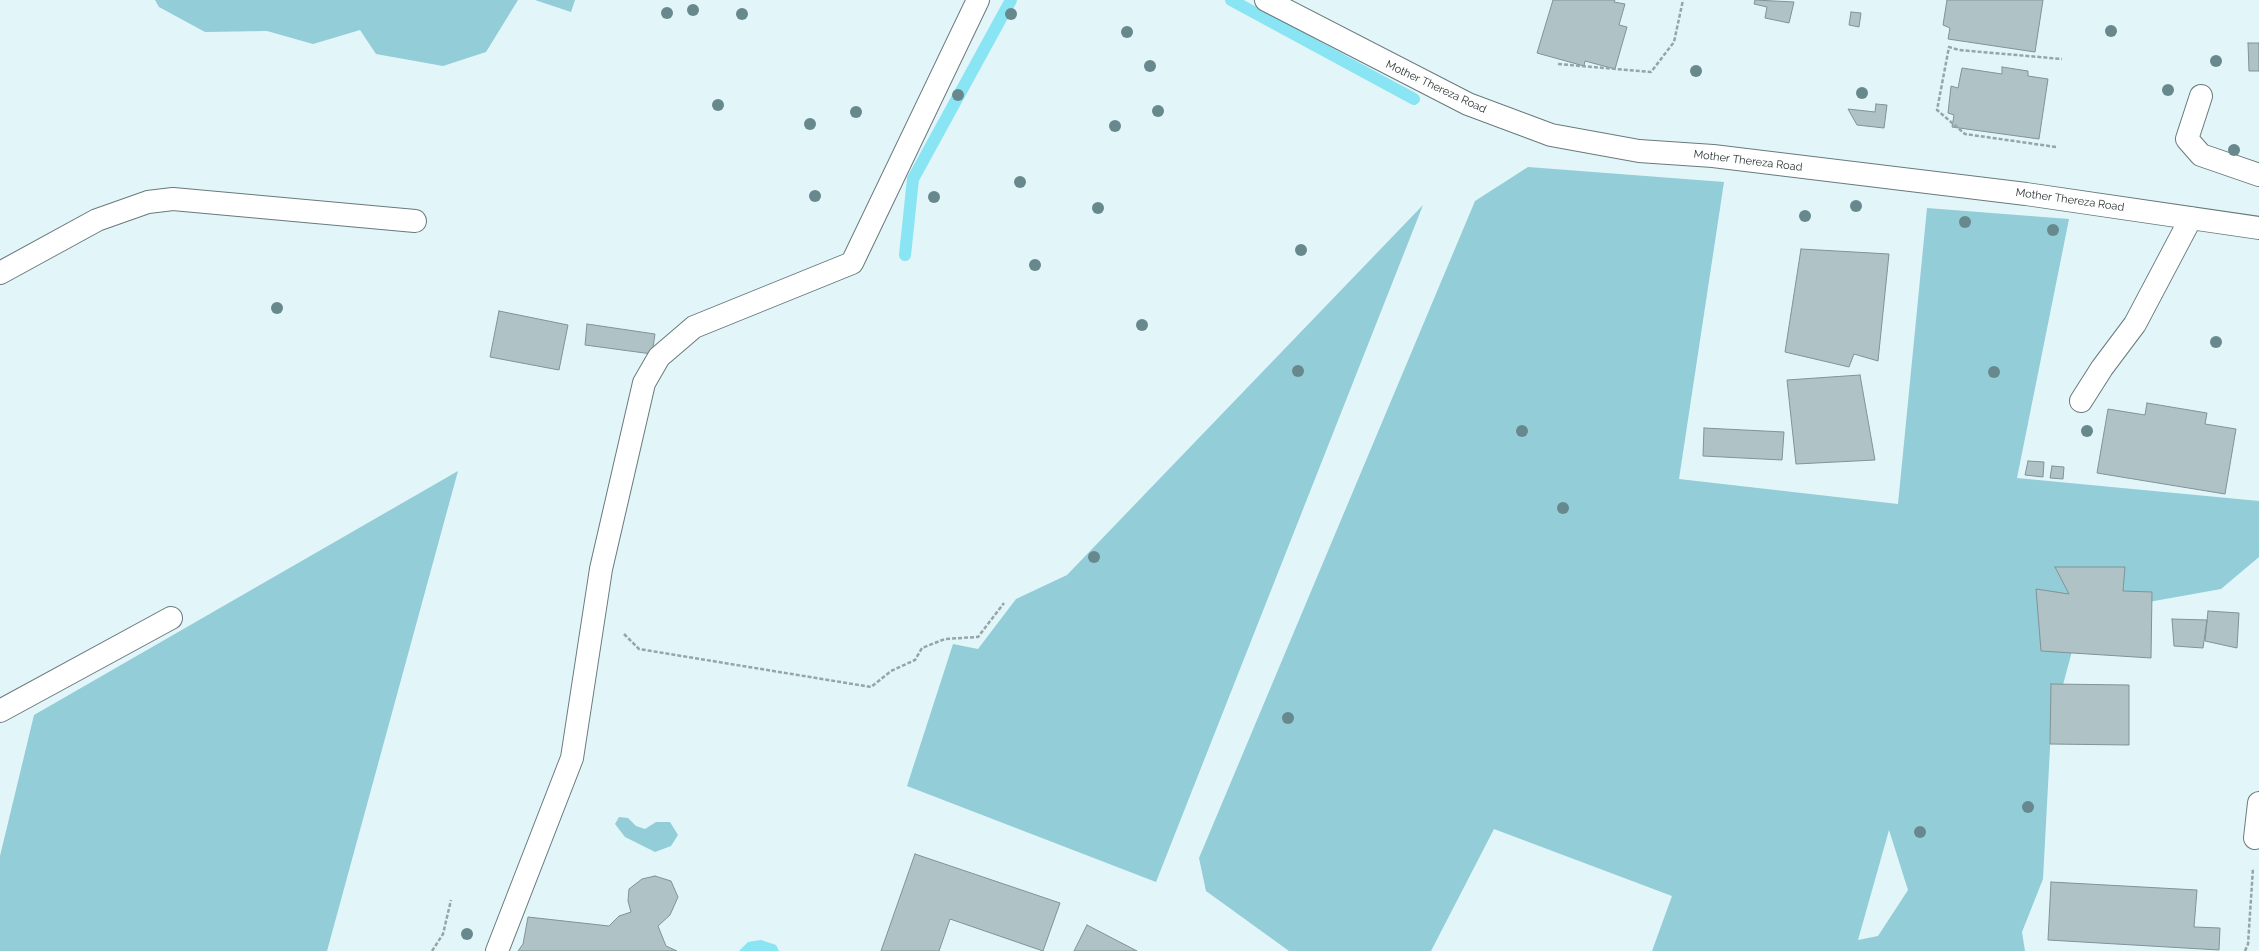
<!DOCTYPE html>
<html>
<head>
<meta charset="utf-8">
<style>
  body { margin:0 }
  canvas { display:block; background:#e2f5f9 }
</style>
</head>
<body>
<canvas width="2259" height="951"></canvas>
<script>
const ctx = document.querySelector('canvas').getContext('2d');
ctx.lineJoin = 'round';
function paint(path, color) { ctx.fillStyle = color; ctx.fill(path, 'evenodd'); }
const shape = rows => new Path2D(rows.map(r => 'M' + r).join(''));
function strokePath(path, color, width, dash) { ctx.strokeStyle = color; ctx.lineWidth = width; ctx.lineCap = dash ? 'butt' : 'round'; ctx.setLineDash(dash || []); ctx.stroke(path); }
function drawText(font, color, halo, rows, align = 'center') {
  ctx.font = font + ' Raleway,sans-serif'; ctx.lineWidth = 3; ctx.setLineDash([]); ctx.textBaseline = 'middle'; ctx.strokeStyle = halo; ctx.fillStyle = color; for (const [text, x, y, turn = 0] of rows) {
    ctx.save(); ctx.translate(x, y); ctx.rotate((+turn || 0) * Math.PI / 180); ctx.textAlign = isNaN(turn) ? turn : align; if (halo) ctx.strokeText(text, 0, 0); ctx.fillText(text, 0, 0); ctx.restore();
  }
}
paint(shape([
  [155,0,518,0,486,52,443,66,376,54,360,30,313,44,267,31,205,32,159,7],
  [535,0,575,0,571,12],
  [1528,167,1724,182,1679,479,1898,504,1927,208,2069,219,2017,478,2259,501,2259,557,2221,589,2143,603,2074,644,2051,729,2043,879,2022,932,2025,951,1652,951,1672,896,1494,829,1431,951,1289,951,1206,891,1199,858,1475,201],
  [1889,830,1908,890,1878,936,1858,940],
  [1423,205,1156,882,907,786,953,644,978,649,1016,599,1067,575],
  [458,471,327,951,0,951,0,856,34,715],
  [619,817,628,818,636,826,645,829,656,822,670,822,678,835,671,846,655,852,625,837,615,824]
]), '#93cdd7');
paint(shape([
  [761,940,776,945,779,951,739,951,748,942]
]), '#89e4f3');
strokePath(shape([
  [1231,0,1414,99],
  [905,255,913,179,1011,0]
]), '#89e4f3', 12);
const building = shape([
  [1553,0,1615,0,1614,2,1625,4,1619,25,1627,27,1615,69,1585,61,1584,66,1537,53,1553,0],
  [1755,0,1794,2,1789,23,1765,18,1767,7,1754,4,1755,0],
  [1947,0,2043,0,2035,52,1948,39,1950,28,1943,25,1947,0],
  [1851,12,1861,13,1859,27,1849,25,1851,12],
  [2248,43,2259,43,2259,71,2249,71,2248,43],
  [2002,67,2028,71,2028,76,2048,79,2039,139,1952,127,1954,115,1948,113,1951,86,1958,88,1962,68,2002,74,2002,67],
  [1876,104,1887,105,1884,128,1857,125,1848,109,1875,112,1876,104],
  [1801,249,1889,254,1878,361,1854,354,1849,367,1785,352,1801,249],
  [499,311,568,325,559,370,490,357,499,311],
  [587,324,655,334,652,354,585,345,587,324],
  [1860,375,1875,460,1796,464,1787,380,1860,375],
  [2147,403,2207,413,2205,424,2236,429,2225,494,2097,473,2108,409,2145,415,2147,403],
  [1704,428,1784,432,1782,460,1703,456,1704,428],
  [2028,461,2044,462,2043,477,2025,475,2028,461],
  [2052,466,2064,467,2063,479,2050,478,2052,466],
  [2055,567,2125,567,2123,591,2152,592,2151,658,2041,651,2036,589,2069,594,2055,567],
  [2208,611,2239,613,2237,648,2205,641,2208,611],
  [2172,619,2207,620,2203,648,2174,646,2172,619],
  [2051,684,2129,685,2129,745,2050,744,2051,684],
  [915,854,1060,903,1043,951,950,919,939,951,881,951,915,854],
  [655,876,671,881,678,897,670,915,658,926,666,946,677,951,518,951,523,944,528,917,609,926,619,916,631,912,628,901,629,889,642,879,655,876],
  [2051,882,2197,890,2194,927,2220,928,2219,950,2048,940,2051,882],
  [1087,925,1137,951,1074,951,1087,925]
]);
paint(building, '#afc2c5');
strokePath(building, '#819397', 1);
const minor = shape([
  [1266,0,1468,104,1551,135,1639,151,1713,156,2026,194,2259,228],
  [2201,96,2187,139,2201,155,2259,175],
  [0,273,97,220,148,202,173,199,415,221],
  [2081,401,2102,368,2135,324,2191,218],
  [0,711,171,618],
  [2255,838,2259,803],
  [497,951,572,758,601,569,644,383,659,357,694,327,852,263,978,0]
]);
strokePath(minor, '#697a7d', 24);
strokePath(shape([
  [1558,64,1651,72,1674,42,1683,0],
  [2056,147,1965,134,1937,110,1949,47,1959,50,2062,59],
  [624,634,639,649,871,687,891,671,915,660,922,648,945,639,978,637,1004,603],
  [432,951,443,934,451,900],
  [2245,951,2248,944,2253,868]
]), '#97a5a7', 2.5, [4, 2]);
strokePath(minor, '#fff', 22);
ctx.fillStyle = '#67898e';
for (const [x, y] of [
  [693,10],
  [667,13],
  [742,14],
  [1011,14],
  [2111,31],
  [1127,32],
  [2216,61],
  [1150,66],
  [1696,71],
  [2168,90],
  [1862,93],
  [958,95],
  [718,105],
  [1158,111],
  [856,112],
  [810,124],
  [1115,126],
  [2234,150],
  [1020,182],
  [815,196],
  [934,197],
  [1856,206],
  [1098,208],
  [1805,216],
  [1965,222],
  [2053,230],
  [1301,250],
  [1035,265],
  [277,308],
  [1142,325],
  [2216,342],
  [1298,371],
  [1994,372],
  [1522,431],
  [2087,431],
  [1563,508],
  [1094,557],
  [1288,718],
  [2028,807],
  [1920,832],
  [467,934]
]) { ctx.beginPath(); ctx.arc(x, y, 6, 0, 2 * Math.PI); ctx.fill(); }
drawText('11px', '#2d3435', '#fefefe', [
  ["Mother Thereza Road",1436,87,25],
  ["Mother Thereza Road",1748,161,7],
  ["Mother Thereza Road",2070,200,8]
]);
</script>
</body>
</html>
